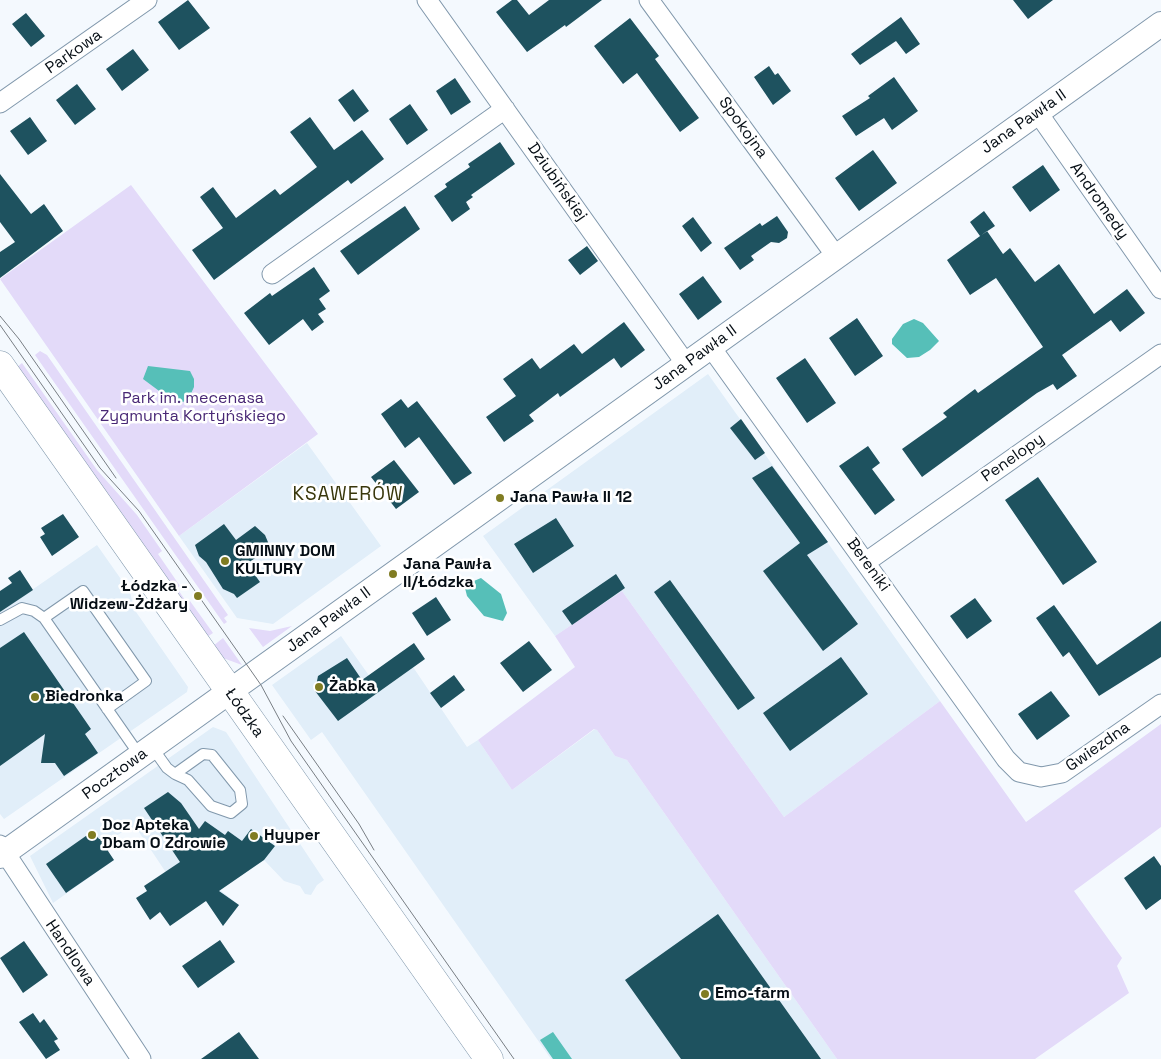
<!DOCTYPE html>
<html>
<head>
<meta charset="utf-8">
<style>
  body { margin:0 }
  canvas { display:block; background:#f4f9fe }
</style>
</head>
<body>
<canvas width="1161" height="1059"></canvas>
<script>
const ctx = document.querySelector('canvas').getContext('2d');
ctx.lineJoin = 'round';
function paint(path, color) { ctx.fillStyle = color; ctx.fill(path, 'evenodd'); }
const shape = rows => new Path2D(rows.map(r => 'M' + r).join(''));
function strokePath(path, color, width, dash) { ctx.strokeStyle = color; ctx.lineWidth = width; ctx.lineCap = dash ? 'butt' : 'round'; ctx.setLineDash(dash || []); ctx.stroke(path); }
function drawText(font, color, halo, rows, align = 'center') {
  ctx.font = font + ' "Space Grotesk",sans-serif'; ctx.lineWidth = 5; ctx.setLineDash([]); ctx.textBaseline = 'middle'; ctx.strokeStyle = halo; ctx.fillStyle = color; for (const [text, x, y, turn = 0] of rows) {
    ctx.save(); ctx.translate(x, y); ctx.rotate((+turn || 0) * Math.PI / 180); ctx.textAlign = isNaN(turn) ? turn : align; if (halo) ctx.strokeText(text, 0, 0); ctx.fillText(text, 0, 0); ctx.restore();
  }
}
paint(shape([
  [708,374,940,701,784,817,622,591,555,636,483,536],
  [307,443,381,546,273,624,237,618,179,536],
  [97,545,130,592,134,609,188,687,187,692,4,819,0,814,0,612],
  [341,636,380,691,413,667,467,747,478,740,512,790,595,729,597,730,615,756,627,760,837,1059,551,1059,322,732,311,740,272,685],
  [213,727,226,732,324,880,317,885,311,895,305,894,300,886,284,881,264,860,220,890,239,905,223,926,187,872,167,874,137,829,130,827,110,840,108,851,114,860,53,903,30,856]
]), '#e1eef9');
paint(shape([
  [131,185,318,434,179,536,0,279],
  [40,351,47,355,228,615,224,618,227,622,224,624,35,355],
  [22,363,97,470,137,515,162,551,158,554,180,586,177,588,187,603,190,601,213,633,207,637,17,367],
  [622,591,784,817,940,701,1026,822,1161,724,1161,827,1074,891,1122,958,1117,966,1129,993,1035,1059,837,1059,627,760,615,756,597,730,594,729,512,790,478,740,575,667,555,636],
  [292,626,263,647,249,628,270,631],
  [223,638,242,665,223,658,213,646]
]), '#e3daf9');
paint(shape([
  [914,319,923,323,939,341,930,350,919,357,907,358,892,344,892,339,903,324],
  [148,366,190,371,194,379,194,387,189,398,183,402,174,402,143,379],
  [481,578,501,594,507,613,503,621,484,616,467,596,465,588,469,583],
  [553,1032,572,1059,553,1059,540,1040]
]), '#56bfb8');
paint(shape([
  [188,0,210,28,179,50,158,22],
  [512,0,517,0,529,15,549,0,602,0,566,27,565,25,527,52,496,12],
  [1013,0,1053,0,1028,19],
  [26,13,45,36,31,47,12,24],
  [901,17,920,44,906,54,896,41,860,65,851,54],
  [630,18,659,56,655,59,699,118,680,132,637,73,623,84,594,46],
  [133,49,149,70,122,91,106,69],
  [769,66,775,75,778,73,791,91,773,105,754,77],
  [894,77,918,111,892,130,884,118,856,136,842,116,870,98,868,96],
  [455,78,471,102,451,115,436,91],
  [77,84,96,109,75,125,56,100],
  [353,89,369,111,354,122,338,100],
  [410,104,428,130,407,145,389,119],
  [30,117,47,141,28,155,10,131],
  [310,117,334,150,362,130,384,159,351,184,348,180,214,280,192,250,223,228,200,197,213,187,236,218,275,189,280,195,317,167,290,132],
  [500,142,515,164,471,195,473,197,466,202,470,209,452,222,434,196,447,187,445,184,470,167,468,164],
  [873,150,897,183,859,211,835,178],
  [1043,165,1060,190,1030,212,1012,187],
  [0,174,31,214,44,204,63,231,0,278,0,252,15,242,0,222],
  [405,206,420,229,358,275,340,251],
  [984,211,995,226,980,236,970,222],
  [777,216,788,232,787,238,779,243,771,242,751,256,754,260,740,270,724,248,760,223,762,226],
  [693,217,712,243,701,252,682,226],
  [987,231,1003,254,1010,248,1035,282,1059,264,1094,314,1127,289,1145,313,1120,332,1111,320,1062,355,1077,376,1057,390,1053,384,1037,393,922,477,902,449,947,417,943,413,975,389,978,393,1043,347,996,278,970,295,947,260],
  [587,246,598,261,580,275,568,260],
  [314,267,330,291,319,299,326,309,318,314,324,322,312,331,303,319,269,345,244,313,270,293,272,296],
  [703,276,722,302,698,320,679,294],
  [857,318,883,356,855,376,829,338],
  [624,322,645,350,621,368,614,358,560,397,558,393,529,415,534,421,504,442,486,417,516,396,503,379,532,358,540,369,574,344,582,354],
  [805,358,836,403,807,423,776,378],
  [401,399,408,408,417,401,472,473,454,485,419,437,405,448,381,414],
  [741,419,765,453,755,460,730,428],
  [868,446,880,463,872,469,895,500,875,515,839,466],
  [394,460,419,492,396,509,371,477],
  [772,466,828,542,807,555,858,624,823,651,763,571,800,543,752,478],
  [1038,477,1097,562,1063,585,1005,500],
  [63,514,79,537,52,556,40,537,45,534,41,528],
  [556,518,574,546,533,573,514,544],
  [224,524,236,540,255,526,265,535,270,547,247,564,260,582,237,598,234,594,223,589,206,562,199,556,195,545],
  [20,570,33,590,0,612,0,591,12,583,8,578],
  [616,574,625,588,572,625,562,611],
  [670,580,755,698,738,710,654,592],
  [436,597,451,620,427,636,412,613],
  [975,598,992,621,967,639,950,616],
  [1054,605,1097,665,1161,621,1161,657,1099,696,1069,652,1063,657,1036,618],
  [24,632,91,729,85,734,98,753,64,776,55,763,41,763,45,734,0,766,0,648],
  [529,641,552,670,523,692,500,663],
  [414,643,425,659,338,721,315,691,318,676,347,658,362,680],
  [841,657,868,694,790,751,763,713],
  [454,675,465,690,441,708,430,693],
  [1051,691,1070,716,1037,740,1018,714],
  [168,792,181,803,199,829,205,821,225,835,228,831,242,841,251,829,275,846,264,860,219,891,239,905,223,926,206,901,170,926,160,912,150,920,136,898,147,891,144,886,180,862,144,808],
  [93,831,99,839,110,840,108,851,114,860,66,893,46,864],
  [1154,856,1161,866,1161,899,1146,910,1124,878],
  [718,914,784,1007,821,1059,681,1059,625,980],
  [220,940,235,962,198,988,182,966],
  [24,941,48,975,23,993,0,958],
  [33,1013,40,1023,44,1019,58,1039,54,1041,60,1050,46,1059,19,1022],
  [239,1032,259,1059,201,1059]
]), '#1e525f');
const service = shape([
  [44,618,83,591,146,681,107,709],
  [0,620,22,608,34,611,44,618,140,756],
  [152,747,167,768,175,774,188,780,211,806,231,813,242,804,240,790,212,755,203,754,175,774]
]);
const minor = shape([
  [427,0,686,364],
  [649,0,836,256],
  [0,103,147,0],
  [1038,113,1161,289],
  [272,274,505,109],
  [710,346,1006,759,1019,772,1041,777,1062,773,1161,704],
  [866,562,1161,354],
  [0,845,141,1059]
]);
const tertiary = shape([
  [0,856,1161,24]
]);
const secondary = shape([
  [0,365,489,1059]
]);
strokePath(service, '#8198ac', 12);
strokePath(minor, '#8198ac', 21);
strokePath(tertiary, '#8198ac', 26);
strokePath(secondary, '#8198ac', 29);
strokePath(service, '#fff', 10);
strokePath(minor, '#fff', 19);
strokePath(tertiary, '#fff', 24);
strokePath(secondary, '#fff', 28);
strokePath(shape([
  [0,316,19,339,116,478],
  [0,325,100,468,139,511,261,685,291,741,514,1059],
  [283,716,359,824,374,850]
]), '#787e84', 1);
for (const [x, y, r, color] of [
  [500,498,5,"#807c22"],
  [225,561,5,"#807c22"],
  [393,574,5,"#807c22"],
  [198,596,5,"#807c22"],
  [319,687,5,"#807c22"],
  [35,697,5,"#807c22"],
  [92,835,5,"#807c22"],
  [254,836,5,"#807c22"],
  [705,994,5,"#807c22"]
]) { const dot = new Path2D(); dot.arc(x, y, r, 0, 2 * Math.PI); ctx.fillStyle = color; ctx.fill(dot); strokePath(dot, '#fff', 2); }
drawText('16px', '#050d14', '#fff', [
  ["Parkowa",74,52,-35],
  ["Jana Pawła II",1024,122,-35],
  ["Spokojna",743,128,54],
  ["Dziubińskiej",557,182,55],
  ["Andromedy",1099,201,55],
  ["Jana Pawła II",695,358,-36],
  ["Penelopy",1013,458,-35],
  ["Bereniki",868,565,54],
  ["Jana Pawła II",329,620,-36],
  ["Łódzka",244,713,55],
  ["Gwiezdna",1098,747,-35],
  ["Pocztowa",115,774,-36],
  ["Handlowa",70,953,56]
]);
drawText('16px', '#482775', '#fff', [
  ["Park im. mecenasa",193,399],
  ["Zygmunta Kortyńskiego",193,417]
]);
drawText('bold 16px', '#050d14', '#fff', [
  ["Jana Pawła II 12",510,498],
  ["GMINNY DOM",235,552],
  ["KULTURY",235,570],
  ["Jana Pawła",403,565],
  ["II/Łódzka",403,583],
  ["Łódzka -",188,587,"right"],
  ["Widzew-Żdżary",188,605,"right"],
  ["Żabka",329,687],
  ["Biedronka",45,697],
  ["Doz Apteka",102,826],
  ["Dbam O Zdrowie",102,844],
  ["Hyyper",264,836],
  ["Emo-farm",715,994]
], 'left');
ctx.letterSpacing = '1px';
drawText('19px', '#38370c', '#fff', [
  ["KSAWERÓW",348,495]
]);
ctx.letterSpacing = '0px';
</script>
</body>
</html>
